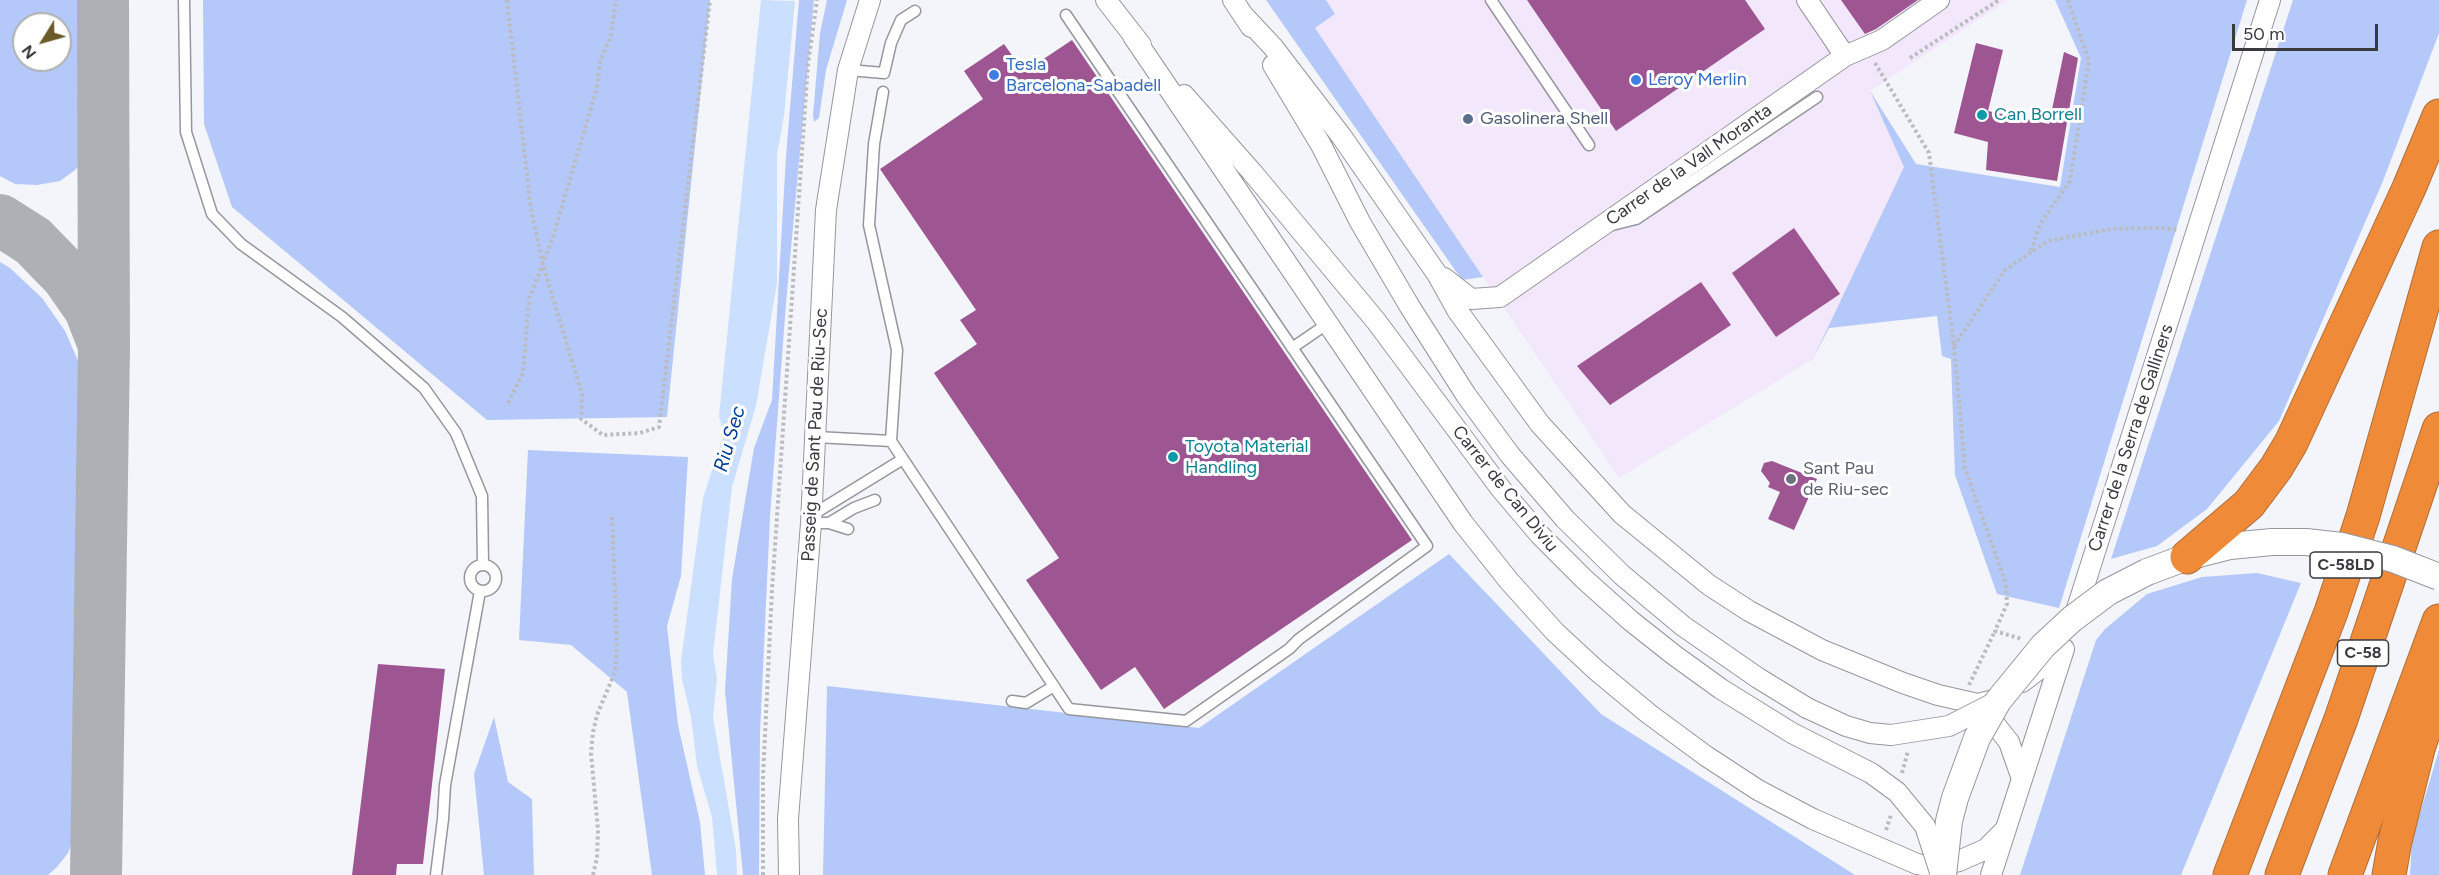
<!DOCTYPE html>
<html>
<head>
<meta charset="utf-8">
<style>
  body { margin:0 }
  #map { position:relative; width:2439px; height:875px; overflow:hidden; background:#f3f5fb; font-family:Figtree,sans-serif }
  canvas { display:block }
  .north { position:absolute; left:12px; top:12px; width:60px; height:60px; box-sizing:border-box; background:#fff; border:2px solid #b0b0b1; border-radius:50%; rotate:233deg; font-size:16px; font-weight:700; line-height:24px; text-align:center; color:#393a3c }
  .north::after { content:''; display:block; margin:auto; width:21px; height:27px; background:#6b5a28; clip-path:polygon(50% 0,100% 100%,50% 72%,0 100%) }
  .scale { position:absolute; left:2232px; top:24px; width:146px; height:27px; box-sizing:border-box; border:3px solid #393a3c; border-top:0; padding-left:8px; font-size:18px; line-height:21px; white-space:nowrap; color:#393a3c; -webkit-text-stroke:4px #fff; paint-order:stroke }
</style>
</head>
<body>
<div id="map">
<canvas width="2439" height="875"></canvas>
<div class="north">N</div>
<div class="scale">50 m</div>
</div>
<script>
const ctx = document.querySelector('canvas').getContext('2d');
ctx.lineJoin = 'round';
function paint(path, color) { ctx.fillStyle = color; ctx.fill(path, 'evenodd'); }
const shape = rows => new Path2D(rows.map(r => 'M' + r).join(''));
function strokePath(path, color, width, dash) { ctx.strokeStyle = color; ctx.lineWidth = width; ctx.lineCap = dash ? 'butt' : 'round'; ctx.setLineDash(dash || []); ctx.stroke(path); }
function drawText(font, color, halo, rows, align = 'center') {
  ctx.font = font + ' Figtree,sans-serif'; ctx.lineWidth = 6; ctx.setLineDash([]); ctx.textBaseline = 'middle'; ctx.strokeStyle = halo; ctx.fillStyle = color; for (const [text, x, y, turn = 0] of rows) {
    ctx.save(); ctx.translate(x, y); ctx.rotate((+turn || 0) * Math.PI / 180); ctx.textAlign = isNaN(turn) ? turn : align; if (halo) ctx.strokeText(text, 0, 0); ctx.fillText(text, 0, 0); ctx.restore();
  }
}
paint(shape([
  [1326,0,2008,0,1870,91,1912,158,1813,359,1619,478,1315,28,1335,14]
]), '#f2e7fb');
paint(shape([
  [0,0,88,0,87,157,75,170,60,181,37,185,15,184,0,176],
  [24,24,60,24,60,60,24,60],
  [203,0,710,0,667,417,487,420,232,207,204,124],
  [799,0,814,0,786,303,770,517,760,733,759,875,743,875,725,691,732,579,754,448,772,400,786,156],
  [827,0,847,0,826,70,819,118,814,122,813,115,820,33],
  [1266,0,1326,0,1335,14,1315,28,1483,277,1462,280],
  [2055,0,2247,0,2059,608,1997,594,1955,475,1951,359,1942,356,1937,316,1829,328,1813,359,1904,167,1870,91,1916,164,2060,187,2081,58],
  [2293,0,2439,0,2439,33,2383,181,2279,421,2207,509,2157,546,2111,559],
  [0,262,10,268,42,298,65,331,82,370,87,403,80,821,68,853,57,867,48,875,0,875],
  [528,450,688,457,681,576,667,626,678,725,700,822,705,875,652,875,627,692,571,645,519,640],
  [1449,554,1601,714,1855,875,823,875,827,686,1199,728],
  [2257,573,2301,583,2181,875,2020,875,2096,640,2105,629,2147,594,2202,577],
  [494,717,508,782,532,799,534,875,484,875,474,774],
  [2439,750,2439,875,2410,875,2412,840]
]), '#b4c8f9');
paint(shape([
  [761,0,795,1,784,116,777,155,777,283,756,406,732,487,713,654,717,679,713,717,736,850,737,875,717,875,712,817,697,766,691,717,682,679,681,661,703,498,724,434,719,416]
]), '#cbe0ff');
strokePath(shape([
  [0,220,33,241,67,276,90,309,102,340],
  [96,875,104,347,103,0]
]), '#aeb0b5', 52);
paint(shape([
  [1527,0,1745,0,1765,29,1616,131],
  [1841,0,1918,0,1876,29,1865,34],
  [1072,40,1412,540,1164,709,1135,667,1101,690,1026,580,1059,558,934,373,977,344,960,320,976,310,880,169,983,99,964,71,1004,44,1024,72],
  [1976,43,2003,50,1988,111,2049,124,2064,52,2078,58,2057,181,1986,170,1988,142,1954,133],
  [1794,228,1840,294,1776,337,1732,273],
  [1701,282,1731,325,1610,405,1577,366],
  [1772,461,1817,479,1794,530,1768,519,1780,492,1768,487,1770,483,1761,471,1764,463],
  [378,664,445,669,423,864,397,864,396,875,352,875]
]), '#9d5691');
const service = shape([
  [184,0,186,132,212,214,241,244,342,317,424,388,456,433,482,496,483,565],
  [1491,0,1589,145],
  [848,70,884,73,891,43,901,20,915,11],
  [883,92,874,144,869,225,897,350,891,441,1069,709,1186,721,1289,649,1299,639,1427,546,1066,15],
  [1612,225,1636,219,1817,97],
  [1292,348,1327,324],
  [816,437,891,441],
  [812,515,903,459],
  [811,523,829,523,848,529],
  [829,523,854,508,875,500],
  '470 578a13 13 0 1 1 26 0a13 13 0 1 1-26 0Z',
  [1012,701,1026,703,1054,686],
  [436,875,443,819,445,785,480,591]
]);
const minor = shape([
  [1106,0,1141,45],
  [1233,0,1251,27],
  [1807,0,1845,56],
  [1244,16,1273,47,1342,137,1437,274,1457,310,1540,424,1622,514,1709,585,1749,611,1822,650,1903,683,1938,695,1978,704,1998,699],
  [1133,36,1463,523,1509,581,1555,632,1596,670,1649,714,1706,756,1758,790,1813,819,1917,864,1934,867,1959,861,1986,849,2006,829],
  [1273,65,1321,145,1360,222,1410,307,1466,395,1510,455,1565,519,1622,575,1683,626,1758,678,1807,708],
  [1184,95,1252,172,1376,321,1501,489,1540,535,1584,579,1631,621,1674,655,1721,689,1792,733],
  [1444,278,1471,299,1500,297,1845,56,1882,40,1939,0],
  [2073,621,2270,0],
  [2022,682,2063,651],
  [1982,708,2009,742,2022,779],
  [789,875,788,819,811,523,826,210,848,70,870,0],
  [1991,875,2064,649]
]);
const tertiary = shape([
  [2147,572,2187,557,2230,546,2272,542]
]);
const motorway = shape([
  [2187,557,2249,504,2276,468,2291,443,2409,188,2439,116],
  [2230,875,2331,612,2363,516,2439,247],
  [2282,875,2341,719,2439,429],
  [2345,875,2439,621],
  [2389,875,2395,841,2418,749,2439,683]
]);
strokePath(service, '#95979c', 13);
strokePath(minor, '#95979c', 22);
strokePath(tertiary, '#95979c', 28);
strokePath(motorway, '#af6e39', 35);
strokePath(shape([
  [507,0,531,210,543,265,582,394,581,419,603,435,640,433,659,427,710,0],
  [1910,58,1999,0],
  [1875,63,1929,153,1954,346,1965,468,2006,584,2007,604,1995,631,2022,639],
  [2031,251,2040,224,2070,181,2089,61,2068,0],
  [1954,346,2005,270,2048,241,2111,229,2161,228,2178,230],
  [508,403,523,373,529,299,553,237,597,87,600,61,611,36,616,0],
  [1969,685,1995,631],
  [1902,773,1908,751],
  [1886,830,1891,815],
  [593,875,597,858,598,830,591,753,593,732,597,715,615,672,617,648,612,514],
  [763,875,763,777,772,590,808,64,817,0]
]), '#babcc0', 4, [3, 3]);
strokePath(service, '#fff', 10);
strokePath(minor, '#fff', 20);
strokePath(tertiary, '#fff', 26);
strokePath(motorway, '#ef8a38', 33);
const minorBridge = shape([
  [1807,708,1846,726,1870,733,1891,735,1949,726,1998,701],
  [1792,733,1871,773,1897,792,1925,826,1940,872]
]);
const tertiaryBridge = shape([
  [2272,542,2306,542,2342,546,2393,559,2439,577],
  [1943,875,1949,821,1955,798,1977,738,1998,701,2043,646,2072,619,2108,592,2147,572]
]);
strokePath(minorBridge, '#95979c', 22, []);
strokePath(tertiaryBridge, '#95979c', 28, []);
strokePath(minorBridge, '#fff', 20);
strokePath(tertiaryBridge, '#fff', 26);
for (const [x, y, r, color] of [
  [994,75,6,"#3f7fe0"],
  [1636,80,6,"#3f7fe0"],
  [1982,115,6,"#0f9aa8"],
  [1468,119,6,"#5c6f8a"],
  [1173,457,6,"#0f9aa8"],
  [1791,479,6,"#6b7280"]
]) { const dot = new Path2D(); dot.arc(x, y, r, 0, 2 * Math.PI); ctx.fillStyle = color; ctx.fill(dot); strokePath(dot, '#fff', 2); }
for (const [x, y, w] of [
  [2346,565,72],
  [2363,653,51]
]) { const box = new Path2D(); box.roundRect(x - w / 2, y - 13, w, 26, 4.5); ctx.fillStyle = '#fff'; ctx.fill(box); strokePath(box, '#393a3c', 1.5); }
drawText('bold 16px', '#393a3c', null, [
  ["C-58LD",2346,565],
  ["C-58",2363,653]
]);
drawText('18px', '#366cbe', '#fff', [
  ["Tesla",1006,65],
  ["Barcelona-Sabadell",1006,86],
  ["Leroy Merlin",1648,80]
], 'left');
drawText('18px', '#0d838f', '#fff', [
  ["Can Borrell",1994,115],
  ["Toyota Material",1185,447],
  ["Handling",1185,468]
], 'left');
drawText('18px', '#4e5e75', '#fff', [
  ["Gasolinera Shell",1480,119]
], 'left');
drawText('18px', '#393a3c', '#fff', [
  ["Carrer de la Vall Moranta",1689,165,-35],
  ["Passeig de Sant Pau de Riu-Sec",815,435,-87],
  ["Carrer de la Serra de Galliners",2131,438,-72],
  ["Carrer de Can Diviu",1505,489,51]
]);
drawText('18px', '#5b616d', '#fff', [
  ["Sant Pau",1803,469],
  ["de Riu-sec",1803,490]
], 'left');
drawText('italic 20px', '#003f94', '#fff', [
  ["Riu Sec",730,439,-74]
]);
</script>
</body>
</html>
